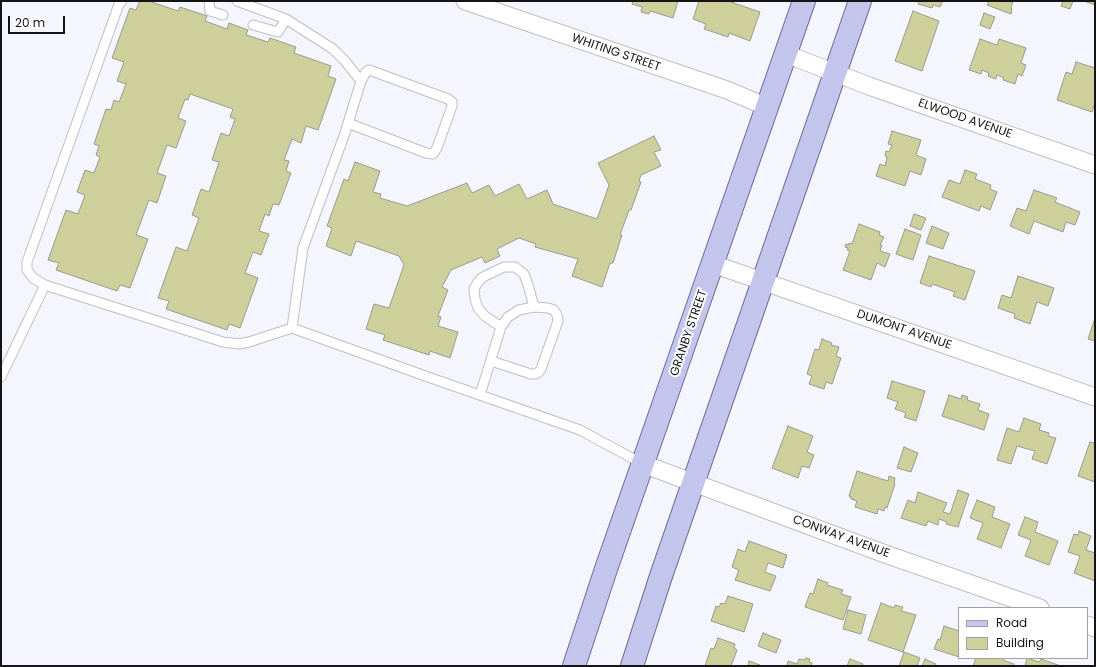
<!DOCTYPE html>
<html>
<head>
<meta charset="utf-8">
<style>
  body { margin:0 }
  #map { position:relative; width:1096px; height:667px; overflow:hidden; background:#f5f6fd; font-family:Poppins,sans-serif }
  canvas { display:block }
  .frame { position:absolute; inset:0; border:2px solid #141417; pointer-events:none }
  .legend { position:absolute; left:958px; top:607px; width:130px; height:52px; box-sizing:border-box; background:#fff; border:1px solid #a1a1a2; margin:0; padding:5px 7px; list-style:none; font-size:12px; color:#141417 }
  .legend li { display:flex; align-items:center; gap:8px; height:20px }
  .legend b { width:20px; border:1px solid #a1a1a2 }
  .scale { position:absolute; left:8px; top:16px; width:57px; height:18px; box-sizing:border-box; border:2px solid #141417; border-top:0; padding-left:5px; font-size:12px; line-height:14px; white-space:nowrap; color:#141417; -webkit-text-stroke:3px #fff; paint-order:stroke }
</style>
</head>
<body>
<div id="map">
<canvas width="1096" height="667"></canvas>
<div class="frame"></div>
<ul class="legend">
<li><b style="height:5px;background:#c3c5ec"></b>Road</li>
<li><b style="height:11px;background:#cdd09b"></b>Building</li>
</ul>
<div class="scale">20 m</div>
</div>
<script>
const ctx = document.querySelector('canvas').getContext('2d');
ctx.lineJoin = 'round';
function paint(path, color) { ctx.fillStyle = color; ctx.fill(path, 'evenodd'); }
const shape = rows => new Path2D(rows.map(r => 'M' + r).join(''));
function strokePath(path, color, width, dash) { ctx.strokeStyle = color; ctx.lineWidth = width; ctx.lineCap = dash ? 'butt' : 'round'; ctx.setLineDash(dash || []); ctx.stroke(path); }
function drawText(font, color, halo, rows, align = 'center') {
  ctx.font = font + ' Poppins,sans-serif'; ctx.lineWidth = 4; ctx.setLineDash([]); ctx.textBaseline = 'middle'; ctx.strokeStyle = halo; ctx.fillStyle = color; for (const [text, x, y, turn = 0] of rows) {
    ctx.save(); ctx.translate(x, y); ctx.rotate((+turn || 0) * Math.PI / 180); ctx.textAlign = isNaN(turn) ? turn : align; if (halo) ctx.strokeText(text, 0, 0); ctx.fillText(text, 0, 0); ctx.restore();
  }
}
const building = shape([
  [140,1,149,1,178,11,180,7,207,16,205,21,227,29,229,23,248,30,246,35,268,42,270,38,296,47,294,53,331,66,328,76,336,79,318,130,306,126,301,143,292,139,284,160,289,161,286,171,291,173,279,205,273,204,269,216,265,214,259,231,269,234,261,255,253,252,245,273,258,278,240,328,229,324,227,330,166,309,169,301,158,298,176,247,187,251,199,218,192,215,201,189,209,192,219,162,212,160,221,133,229,136,235,119,230,117,233,109,190,94,188,100,185,99,178,118,186,121,176,148,167,145,157,173,166,176,157,203,149,200,136,235,148,239,130,288,120,285,117,291,56,270,59,263,48,260,66,210,78,214,85,195,77,192,85,170,94,173,100,157,96,155,99,146,94,144,106,109,111,110,114,100,119,102,126,84,117,81,124,62,112,58,130,8,136,10,140,1],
  [633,1,678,1,673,18,650,11,649,14,641,12,642,7,632,4,633,1],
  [699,1,728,1,760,12,750,41,729,33,728,37,704,29,706,24,693,19,699,1],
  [919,1,943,1,940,7,933,5,932,8,918,4,919,1],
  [989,1,1013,1,1011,8,1012,9,1011,14,987,5,989,1],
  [1063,1,1073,1,1070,9,1061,6,1063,1],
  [1084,1,1095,1,1095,5,1084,1],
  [913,11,939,21,922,71,895,61,913,11],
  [984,13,995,17,990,29,980,25,984,13],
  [980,39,997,45,999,39,1026,48,1021,63,1026,65,1022,76,1018,74,1015,84,1003,80,1004,78,997,75,996,79,988,76,989,73,982,70,981,74,969,70,980,39],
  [1076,62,1095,68,1095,103,1092,112,1057,100,1066,72,1072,74,1076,62],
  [892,131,921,140,916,155,926,159,921,175,910,171,905,186,876,176,880,164,885,166,887,157,885,156,886,151,889,152,892,145,888,144,892,131],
  [654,136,661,150,654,152,661,166,641,175,639,181,641,182,631,210,629,210,620,235,622,235,613,263,610,263,602,287,572,276,578,259,535,247,536,244,519,238,497,249,500,256,485,263,482,257,451,270,442,287,448,290,438,316,441,317,438,326,458,332,450,358,430,351,429,355,383,340,385,335,366,329,374,304,389,308,404,265,399,256,356,241,351,256,326,246,332,228,327,226,344,179,348,181,355,162,380,171,373,192,381,194,380,198,407,206,467,183,472,193,489,185,495,196,519,184,527,199,547,190,553,204,597,219,609,185,598,163,654,136],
  [965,170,977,174,975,179,991,185,990,189,997,192,990,210,981,206,979,211,942,197,949,180,960,184,965,170],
  [1034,190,1057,198,1055,202,1080,212,1075,225,1066,222,1063,232,1034,221,1029,234,1010,226,1017,208,1026,211,1034,190],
  [914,214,926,218,921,230,910,226,914,214],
  [859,224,880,232,879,235,884,237,880,245,882,245,880,251,890,254,885,267,877,263,871,280,843,270,850,251,847,250,848,248,845,247,846,244,849,245,849,243,852,244,859,224],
  [932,226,949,233,943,249,926,243,932,226],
  [905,229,921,235,913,260,896,254,905,229],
  [929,256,975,271,965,300,953,296,955,292,932,284,931,287,920,283,929,256],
  [1018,276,1054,288,1048,306,1037,302,1030,324,1014,318,1015,314,998,308,1002,295,1011,298,1018,276],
  [1095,318,1095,341,1088,339,1095,318],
  [822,339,832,343,831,345,839,347,836,356,841,358,832,384,826,382,824,389,809,384,812,376,807,374,815,349,819,350,822,339],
  [892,381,925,391,916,421,904,417,906,413,895,409,898,402,887,398,892,381],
  [949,395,961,399,962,395,968,397,967,400,980,404,978,410,989,414,984,430,942,416,949,395],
  [1024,418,1041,424,1039,430,1049,433,1048,436,1056,438,1047,464,1032,459,1035,451,1017,446,1011,464,997,460,1007,428,1019,432,1024,418],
  [788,426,813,436,807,452,814,455,809,468,802,466,798,478,772,468,788,426],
  [1090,442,1095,443,1095,482,1078,476,1090,442],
  [904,447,918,453,911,472,897,468,904,447],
  [857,471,888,481,889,476,895,478,894,484,895,484,887,508,885,507,884,511,878,509,877,514,855,507,857,501,851,499,851,497,849,496,857,471],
  [958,490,969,494,958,527,946,524,947,522,939,519,938,525,928,521,926,526,901,518,908,500,915,503,918,492,947,503,943,512,950,514,958,490],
  [977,500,995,507,992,517,1010,524,1001,548,977,539,983,523,970,518,977,500],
  [1025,517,1038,522,1035,532,1058,541,1049,565,1025,556,1031,540,1018,535,1025,517],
  [1079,531,1091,536,1086,550,1095,553,1095,581,1074,573,1080,556,1068,552,1074,534,1078,535,1079,531],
  [749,541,787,555,783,568,768,563,765,572,776,576,770,591,735,580,739,570,732,567,738,549,745,552,749,541],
  [818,579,828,583,827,585,843,590,841,594,851,597,843,620,805,607,810,593,813,594,818,579],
  [728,596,753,604,744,632,711,621,716,606,719,607,721,603,725,604,728,596],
  [881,603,894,608,895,605,903,607,901,611,916,615,903,652,868,640,881,603],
  [848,610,866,615,861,634,843,629,848,610],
  [944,626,959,631,959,657,934,649,938,639,940,640,944,626],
  [763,633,781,640,776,653,758,646,763,633],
  [718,638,735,644,734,648,737,650,731,666,705,666,711,648,714,649,718,638],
  [904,652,920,658,917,666,899,666,904,652],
  [806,658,810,659,809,662,812,663,811,666,787,666,788,661,797,664,799,659,805,660,806,658],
  [976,658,1003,658,1003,660,1014,664,1013,666,973,666,976,658],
  [1027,658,1039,662,1041,659,1061,666,1025,666,1027,658],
  [850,659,863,664,862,666,847,666,850,659],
  [925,659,936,664,935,666,922,666,925,659],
  [749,661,760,665,760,666,748,666,749,661]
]);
paint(building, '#cdd09b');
strokePath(building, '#999a91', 1);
const lane = shape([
  [209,1,210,11,223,15],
  [237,1,286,19],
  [253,25,278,32,286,19,333,49,345,61,361,81],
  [348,123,426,153,433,154,437,148,452,106,452,102,448,99,372,71,369,70,366,72,361,81,348,123,345,133,303,248,292,328,428,377,580,430,643,464],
  [45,285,33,278,27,270,27,262,119,4,122,1],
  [501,327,485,316,478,308,475,299,474,289,478,282,483,277,504,267,515,267,524,274,528,285,534,307],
  [1,377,45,285,223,342,239,344,249,342,292,328],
  [480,395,501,327,508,317,519,310,534,307,548,308,554,310,557,315,558,321,541,369,538,373,535,374,531,374,491,361]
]);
const street = shape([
  [465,1,727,90,767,107],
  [786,54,869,86,1095,165],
  [713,264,1095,397],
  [643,464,888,555,1040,608],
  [1087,625,1095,628]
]);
const primary = shape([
  [574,666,606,569,804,1],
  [632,666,661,576,860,1]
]);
strokePath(lane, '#bdbec8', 11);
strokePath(street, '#bdbec8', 19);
strokePath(primary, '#6c6e99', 24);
strokePath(lane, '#fff', 9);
strokePath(street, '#fff', 17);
strokePath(primary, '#c3c5ec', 22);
drawText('12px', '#141417', '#fff', [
  ["WHITING STREET",616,53,19],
  ["ELWOOD AVENUE",965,119,19],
  ["DUMONT AVENUE",904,330,19],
  ["GRANBY STREET",689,333,-71],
  ["CONWAY AVENUE",841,537,20]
]);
</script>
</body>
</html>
